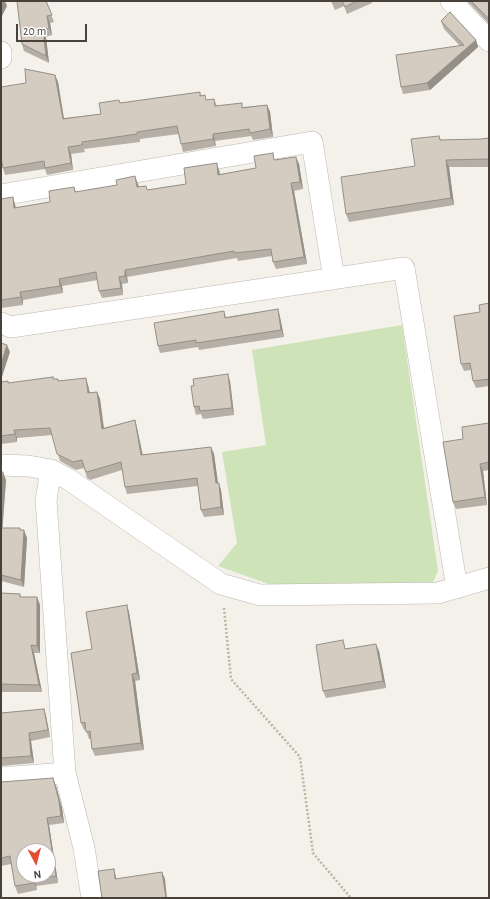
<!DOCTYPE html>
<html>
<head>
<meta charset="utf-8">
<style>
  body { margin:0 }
  #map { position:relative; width:490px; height:899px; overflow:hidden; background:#f3f1ea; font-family:"Alegreya Sans",sans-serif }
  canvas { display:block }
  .frame { position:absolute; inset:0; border:2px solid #474139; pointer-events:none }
  .north { position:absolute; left:16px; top:843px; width:40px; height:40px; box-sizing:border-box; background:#fff; border:1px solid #b5b3b0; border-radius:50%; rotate:173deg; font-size:11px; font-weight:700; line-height:16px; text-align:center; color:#474139 }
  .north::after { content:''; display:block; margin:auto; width:14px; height:18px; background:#e34d32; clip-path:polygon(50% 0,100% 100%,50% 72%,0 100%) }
  .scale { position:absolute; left:16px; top:24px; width:71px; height:18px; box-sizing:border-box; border:2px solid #474139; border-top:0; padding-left:5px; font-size:12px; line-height:14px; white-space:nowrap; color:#474139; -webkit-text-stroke:3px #fff; paint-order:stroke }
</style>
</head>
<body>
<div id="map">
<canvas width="490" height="899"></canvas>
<div class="frame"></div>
<div class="north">N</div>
<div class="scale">20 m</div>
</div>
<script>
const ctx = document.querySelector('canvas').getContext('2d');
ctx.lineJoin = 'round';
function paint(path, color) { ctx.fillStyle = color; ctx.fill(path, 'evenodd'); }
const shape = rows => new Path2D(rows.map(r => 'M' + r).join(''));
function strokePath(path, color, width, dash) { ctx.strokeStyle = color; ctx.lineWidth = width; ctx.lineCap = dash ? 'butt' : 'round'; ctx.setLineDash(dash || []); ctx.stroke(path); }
paint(shape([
  [402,325,438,571,432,584,271,585,218,566,237,543,222,452,266,445,252,350]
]), '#cfe3b8');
const minor = shape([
  [451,1,489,41],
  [1,52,1,58],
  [1,195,312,142,334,279],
  [1,323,11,327,404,268,457,588],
  [1,465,28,466,51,470,68,479,221,584,260,595,438,593,489,578],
  [51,470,46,500,65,773,84,848,92,898],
  [1,778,65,773]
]);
strokePath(minor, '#beb8ae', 22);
strokePath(shape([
  [224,608,231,679,300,757,313,853,351,898]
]), '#beb4a0', 2.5, [2, 2]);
strokePath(minor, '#fff', 21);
paint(shape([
  [46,1,54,22,50,23,52,35,46,37,49,63,24,51,22,44],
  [331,1,371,1,372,3,347,14,344,6,335,10],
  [467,1,489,1,489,24],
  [441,21,476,40,478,47,430,90,403,94,401,87,460,46,444,29],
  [55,75,58,82,64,118,101,114,119,100,120,103,200,92,201,96,207,100,214,99,217,106,243,107,267,105,270,112,273,137,253,140,251,136,215,141,216,146,183,152,181,144,179,134,140,139,140,142,84,149,85,152,71,154,73,170,47,175,45,169,5,175,3,168,26,83],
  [439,136,441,140,481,139,489,138,489,167,449,167,454,205,349,222,346,214,415,166],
  [275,160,299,164,303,189,294,191,307,264,276,269,273,262,272,256,238,261,237,258,127,277,128,283,122,284,123,295,102,298,99,291,98,280,62,286,63,293,23,300,23,305,1,308,1,199,13,197,16,208,50,202,74,187,76,192,138,184,139,187,146,186,147,190,186,184,219,170,220,174,256,168],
  [489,303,489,386,476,388,473,381,471,370,464,371,461,364,480,312],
  [278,309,280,317,284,337,199,350,198,347,160,353,158,346,224,311,226,317],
  [54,379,59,381,88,385,90,393,97,392,100,399,103,428,135,420,137,428,143,455,211,447,214,454,218,483,219,483,221,490,224,515,204,517,201,510,198,486,127,494,125,487,122,470,90,480,87,478,84,468,76,470,60,461,52,435,17,438,17,442,1,444,1,382,9,383],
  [230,381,234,415,203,419,201,414,196,415,194,407],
  [489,423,489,470,483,471,487,505,456,509,453,502,463,439],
  [1,472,6,480,2,528,21,530,27,538,24,587,1,581],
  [1,593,20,594,21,597,37,597,40,605,40,653,34,653,42,692,1,692],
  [129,612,140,680,135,681,144,750,95,756,92,749,91,739,89,739,86,730,84,730,81,723,92,649],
  [346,648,379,651,386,688,326,698,323,691],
  [44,709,46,716,50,737,31,741,34,763,1,766,1,713],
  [1,782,56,786,62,808,64,823,49,825,58,883,36,886,37,890,18,894,15,886,11,864,1,866]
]), '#b6afa6');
paint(shape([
  [1,1,5,1,7,6,1,18],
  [47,16,50,23,52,35,49,28],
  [43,30,46,37,49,63,46,56],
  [476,40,478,47,430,90,427,83],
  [55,75,58,82,65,126,63,119],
  [267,105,270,112,273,137,270,129],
  [213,134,215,141,216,146,213,139],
  [68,147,71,154,73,170,71,163],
  [296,157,299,164,303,189,300,182],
  [446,160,449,167,454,205,451,198],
  [217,163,219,170,221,182,218,175],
  [135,176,138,184,140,195,137,187],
  [291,183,294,191,307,264,304,257],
  [13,197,15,205,17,215,14,208],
  [125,270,127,277,128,283,125,276],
  [119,277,122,284,123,295,121,288],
  [59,279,62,286,63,293,60,286],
  [20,292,23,300,23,305,21,297],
  [278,309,280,317,284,337,281,330],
  [7,345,10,352,1,380,1,364],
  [228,374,230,381,234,415,232,408],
  [86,378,88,385,91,400,88,393],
  [97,392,100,399,105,436,102,429],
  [135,420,137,428,144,463,141,455],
  [14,430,17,438,17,442],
  [211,447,214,454,219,491,216,483],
  [480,464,483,471,487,505,485,497],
  [3,472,6,480,2,535,1,499],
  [219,483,221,490,224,515,221,507],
  [24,530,27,538,24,587,21,580],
  [37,597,40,605,40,653,37,646],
  [127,605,129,612,140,680,137,673],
  [376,644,379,651,386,688,383,681],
  [31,645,34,653,42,692,39,685],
  [132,674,135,681,144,750,141,743],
  [44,709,46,716,50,737,48,730],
  [29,733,31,741,34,763,31,756],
  [53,778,56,786,62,808,64,823,61,816],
  [47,818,49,825,58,883,56,876],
  [114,869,116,877,117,886,115,879],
  [162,872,165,879,167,898,166,898],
  [34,879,36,886,37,890,34,883]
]), '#948f87');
const building = shape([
  [17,1,46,1,52,15,47,16,49,28,43,30,46,56,22,44,17,1],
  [342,1,357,1,345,7,342,1],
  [471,1,489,1,489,19,471,1],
  [450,12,476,40,427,83,401,87,396,55,464,45,441,21,450,12],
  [25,69,55,75,63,119,101,114,99,103,119,100,120,103,200,92,200,96,205,95,206,100,214,99,215,106,242,103,242,108,267,105,270,129,250,133,249,129,213,134,213,139,181,144,177,126,137,132,137,134,82,142,82,145,68,147,71,163,45,168,44,161,3,168,1,158,1,87,26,83,25,69],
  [439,136,440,140,481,139,489,138,489,159,446,160,451,198,346,214,341,177,415,166,411,139,439,136],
  [273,153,274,160,296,157,300,182,291,183,304,257,273,262,271,249,235,253,234,251,125,270,125,276,119,277,121,288,99,291,96,272,59,279,60,286,20,292,21,297,1,300,1,199,13,197,14,208,50,202,49,191,74,187,75,192,117,185,116,180,135,176,137,187,146,186,147,190,186,184,184,168,217,163,218,175,256,168,254,156,273,153],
  [489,303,489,379,473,381,470,363,461,364,454,316,480,312,479,305,489,303],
  [278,309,281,330,196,343,196,340,158,346,154,323,224,311,225,318,278,309],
  [1,343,7,345,1,364,1,343],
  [228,374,232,408,200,411,199,406,194,407,191,386,194,386,193,379,228,374],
  [53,377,53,379,58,379,58,381,86,378,88,393,97,392,102,429,135,420,141,455,211,447,216,483,219,483,221,507,201,510,197,478,125,487,121,462,87,472,85,470,82,460,73,462,57,454,50,428,14,430,15,434,1,436,1,382,8,381,8,383,53,377],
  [489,423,489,462,480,464,485,497,453,502,443,442,463,439,462,427,489,423],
  [1,472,3,472,1,499,1,472],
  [1,528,20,528,20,530,24,530,21,580,1,575,1,528],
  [1,593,20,594,20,597,37,597,37,646,31,645,39,685,1,684,1,593],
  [127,605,137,673,132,674,141,743,92,749,90,731,86,732,85,722,81,723,71,653,92,649,86,612,127,605],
  [343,640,345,649,376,644,383,681,323,691,316,645,343,640],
  [44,709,48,730,29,733,31,756,1,758,1,713,44,709],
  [53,778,59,801,61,816,47,818,56,876,34,879,34,883,15,886,10,856,1,858,1,782,53,778],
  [24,851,48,851,48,875,24,875,24,851],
  [114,869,115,879,162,872,166,898,102,898,98,871,114,869]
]);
paint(building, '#d4ccc1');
strokePath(building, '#948f87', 1);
</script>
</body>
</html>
